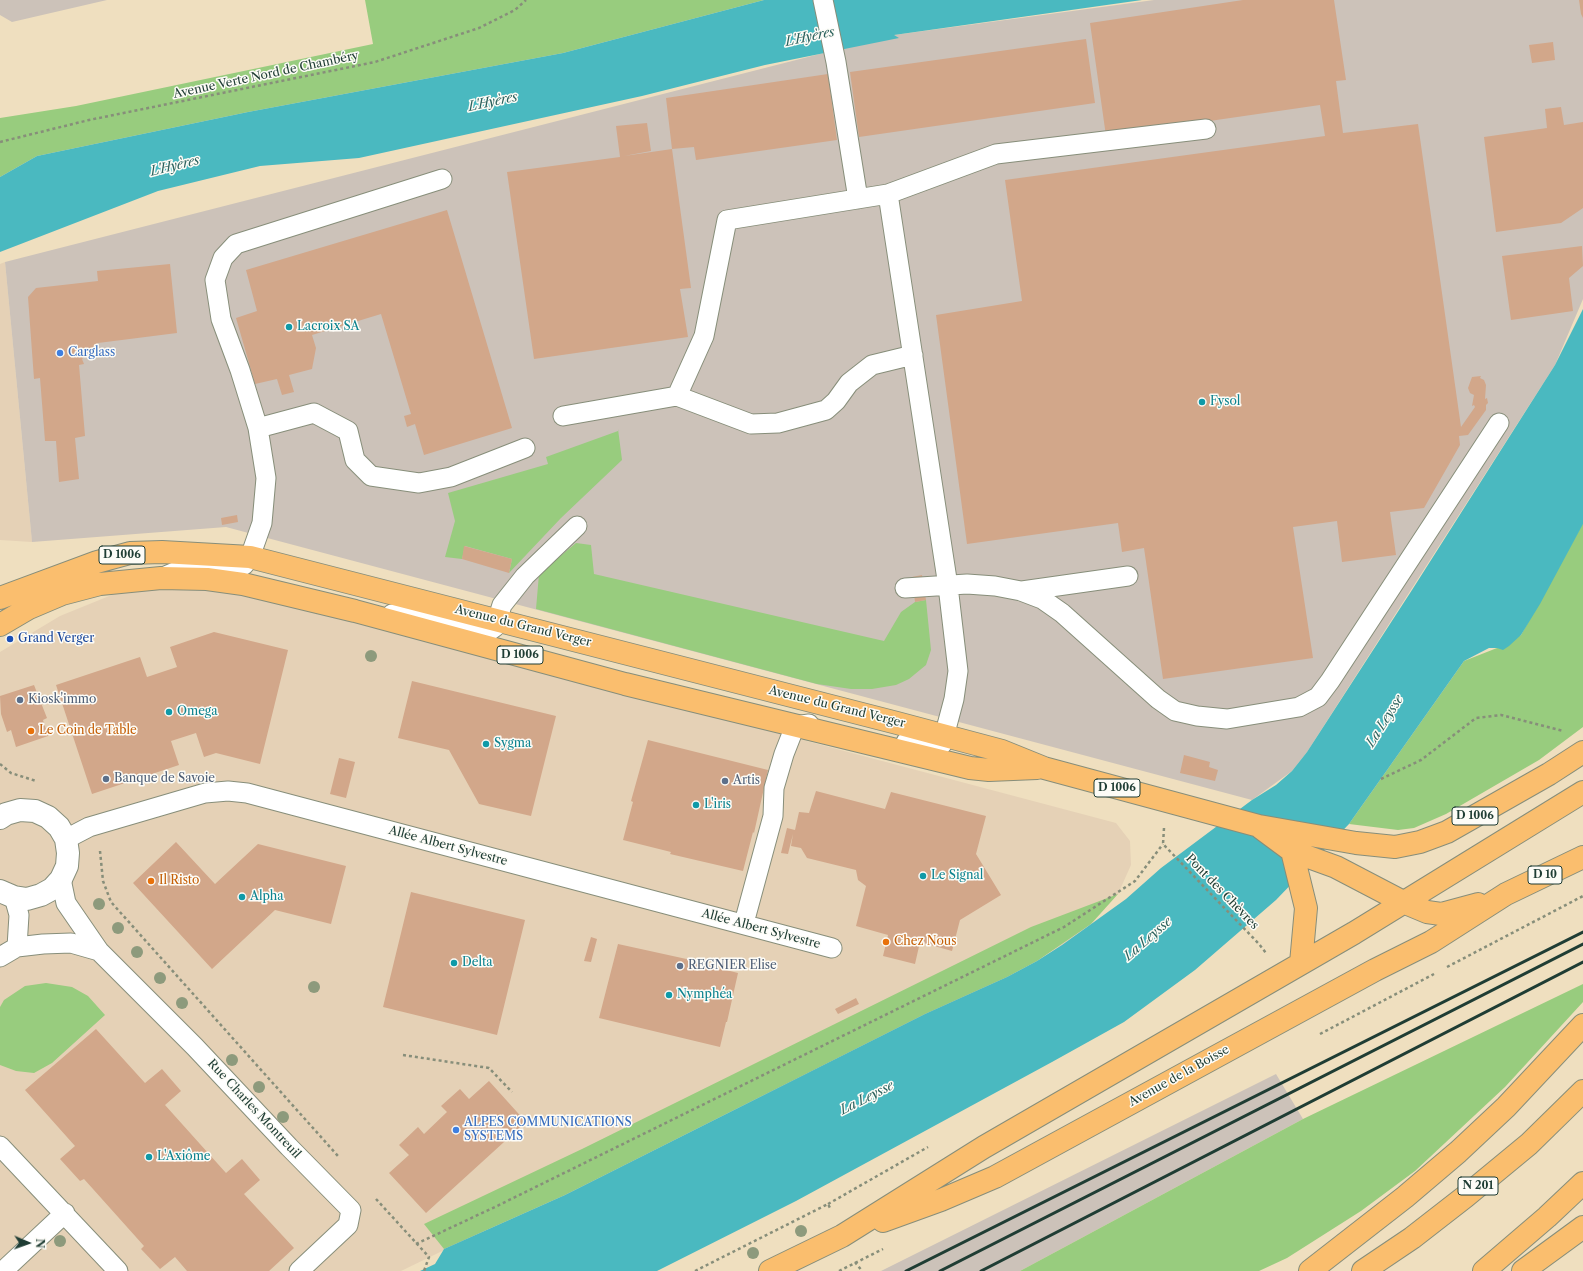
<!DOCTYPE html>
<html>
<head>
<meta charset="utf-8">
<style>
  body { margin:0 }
  #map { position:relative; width:1583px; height:1271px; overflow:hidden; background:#efdfbf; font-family:"Libre Caslon Text",serif }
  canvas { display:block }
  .north { position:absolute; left:8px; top:1223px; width:40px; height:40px; -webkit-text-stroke:3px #fdfcf7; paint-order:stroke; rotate:92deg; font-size:11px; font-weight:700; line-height:16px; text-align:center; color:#1f3d34 }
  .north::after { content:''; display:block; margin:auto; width:14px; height:18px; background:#1f3d34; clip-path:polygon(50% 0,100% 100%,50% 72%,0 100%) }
</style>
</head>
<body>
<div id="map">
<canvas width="1583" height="1271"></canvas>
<div class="north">N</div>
</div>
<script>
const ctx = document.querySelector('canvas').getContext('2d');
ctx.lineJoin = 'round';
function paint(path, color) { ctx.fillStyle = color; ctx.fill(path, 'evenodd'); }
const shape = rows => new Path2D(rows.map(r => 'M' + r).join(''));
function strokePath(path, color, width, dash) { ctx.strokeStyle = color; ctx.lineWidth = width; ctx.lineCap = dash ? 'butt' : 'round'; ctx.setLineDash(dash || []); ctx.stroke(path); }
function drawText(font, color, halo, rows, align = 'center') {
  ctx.font = font + ' "Libre Caslon Text",serif'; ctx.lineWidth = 3; ctx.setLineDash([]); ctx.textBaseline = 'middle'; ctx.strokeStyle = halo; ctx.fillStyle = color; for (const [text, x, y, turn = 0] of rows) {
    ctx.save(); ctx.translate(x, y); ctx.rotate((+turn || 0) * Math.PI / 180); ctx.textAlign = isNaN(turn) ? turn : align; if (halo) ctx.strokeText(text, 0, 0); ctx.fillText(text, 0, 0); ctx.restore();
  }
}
paint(shape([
  [5,262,32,542,0,540,0,264],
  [151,579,222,586,1116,823,1130,841,1131,865,1118,894,1091,924,1062,945,1007,977,401,1271,0,1271,0,652,60,616]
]), '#e5d1b6');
paint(shape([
  [0,0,107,0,12,22,0,15],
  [1154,0,1583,0,1583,299,1555,365,1307,752,1292,771,1252,800,226,527,32,542,5,262,894,35],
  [1276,1074,1303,1119,1020,1271,881,1271]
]), '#ccc2b9');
paint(shape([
  [365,0,764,0,563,53,248,112,37,156,0,177,0,118,76,106,373,44],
  [618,429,622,460,561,518,509,573,512,559,465,546,462,559,445,557,455,521,448,493,548,464,546,457,618,431],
  [1583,523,1583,727,1539,760,1446,814,1414,828,1398,830,1349,824,1464,661,1497,648,1521,635],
  [576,543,591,545,594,574,884,641,901,612,915,602,926,600,931,650,926,665,909,679,896,685,872,689,851,689,817,684,536,609,539,574],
  [1118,894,1091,924,1037,961,1007,977,925,1014,565,1195,444,1249,424,1224,582,1149,1031,927],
  [46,983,72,987,88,996,105,1015,52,1063,34,1073,16,1071,0,1065,0,1007,4,1000,25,986],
  [1583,984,1583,1002,1505,1087,1415,1171,1361,1211,1287,1258,1259,1271,1020,1271,1303,1119]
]), '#98cc7e');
paint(shape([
  [764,0,1142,0,894,35,899,38,765,65,642,96,359,158,260,166,158,191,0,252,0,177,37,156,248,112,563,53],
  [1583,309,1583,524,1540,604,1521,635,1509,646,1503,650,1497,648,1489,648,1464,661,1349,824,1276,900,1195,970,1124,1022,1052,1062,796,1201,657,1271,420,1271,435,1264,444,1249,565,1195,925,1014,1007,977,1037,961,1062,945,1126,899,1161,868,1252,800,1276,785,1292,771,1307,752,1412,590,1555,365]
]), '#4ab9c0');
paint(shape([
  [1243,0,1334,0,1346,80,1336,81,1343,133,1418,124,1461,427,1475,407,1474,405,1472,406,1474,395,1470,393,1468,388,1472,377,1481,376,1480,378,1484,380,1486,385,1485,399,1487,398,1488,403,1486,405,1486,410,1468,435,1459,436,1460,445,1424,508,1390,512,1396,555,1342,562,1337,521,1293,527,1313,658,1163,679,1144,548,1122,552,1118,523,967,544,936,315,1022,301,1005,180,1325,136,1320,105,1106,136,1090,23],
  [1579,0,1583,0,1583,18,1581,14],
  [1086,39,1095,103,859,137,850,72],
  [1553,42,1555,60,1532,63,1529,45],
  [828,74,837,140,696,160,694,147,672,149,691,288,680,289,688,337,534,359,507,172,620,157,616,126,647,123,651,151,624,156,672,149,666,98],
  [1561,107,1564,125,1583,122,1583,208,1561,223,1496,232,1484,137,1547,128,1545,109],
  [447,210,512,428,424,455,415,424,407,427,404,416,411,414,381,314,312,335,316,348,312,369,289,375,294,392,282,395,277,379,255,384,236,318,257,311,246,270],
  [1582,246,1583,266,1569,278,1573,311,1511,320,1502,256],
  [170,264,177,333,98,343,98,347,94,348,82,359,84,364,79,365,85,436,75,438,79,479,59,482,56,441,45,441,40,378,34,379,28,297,36,288,98,281,97,271],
  [237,515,238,522,222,525,221,518],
  [464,546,512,559,509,573,462,559],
  [922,575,926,600,915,602,912,577],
  [214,632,288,650,260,764,216,753,204,757,196,733,171,741,179,765,92,794,56,685,140,657,147,677,177,667,170,647],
  [412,681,556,716,531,816,479,804,449,750,398,738],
  [34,685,47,718,43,720,48,736,16,747,11,730,7,732,1,714,0,696],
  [648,740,768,770,754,833,753,832,743,871,670,854,671,852,623,840,633,802,631,801],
  [1184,755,1210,762,1209,767,1218,770,1215,781,1180,773],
  [339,758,355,762,346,798,330,794],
  [816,791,885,809,891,792,986,816,976,854,1001,895,960,920,952,951,920,942,915,964,883,956,888,935,856,926,866,886,858,880,856,870,807,858,801,848,791,846,793,834,788,854,781,853,787,828,795,830,799,812,809,813],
  [176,842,215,884,258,844,346,866,331,924,275,910,212,969,133,883],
  [411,892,525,920,497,1035,383,1007],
  [591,937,597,939,591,962,584,961],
  [618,944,691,960,690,961,738,973,727,1022,726,1022,720,1047,599,1018],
  [856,998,859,1004,838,1014,835,1009],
  [96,1029,145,1083,162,1069,181,1091,165,1105,226,1173,242,1159,260,1180,244,1194,294,1248,269,1271,187,1271,175,1257,160,1269,141,1249,144,1246,93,1189,84,1179,80,1181,60,1159,75,1146,25,1090],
  [489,1081,526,1122,426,1213,389,1173,409,1155,399,1145,418,1127,424,1134,447,1112,441,1106,460,1089,469,1099]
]), '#d2a78a');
const service = shape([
  [823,0,836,62,858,199],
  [888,194,948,586,958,671,954,699,942,744,929,748,906,742],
  [913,355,872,365,849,383,836,401,826,410,778,423,751,424,677,396,704,336,727,220,888,194,996,154,1206,129],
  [563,416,677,396],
  [258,428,314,413,348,431,355,460,371,476,419,483,451,477,525,448],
  [161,578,191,565,236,570,244,565,250,557,262,523,266,478,258,428,240,370,221,319,215,280,223,258,236,244,442,179],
  [905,588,967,584,995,586,1021,591,1042,599,1062,613,1158,699,1175,711,1197,716,1227,719,1299,707,1318,697,1330,681,1499,423],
  [1022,591,1128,576],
  [392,614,418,617,488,632,495,627,502,605,525,576,577,526],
  [66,839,89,827,205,793,228,791,247,793,832,948],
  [61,879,66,903,99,951],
  [14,897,19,915,17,947],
  [744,923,773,816,774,788,784,754,795,726,809,724],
  [0,957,17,947,43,944,71,943,99,951,195,1047,289,1147,351,1210,348,1225,299,1271],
  [0,1146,118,1271],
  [3,1271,65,1213]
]);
const minor = shape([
  [0,818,6,814,20,810,35,811,48,817,59,827,66,839,68,853,67,866,61,879,52,889,41,895,27,899,14,897,0,891]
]);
const primary = shape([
  [0,598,97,562,130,553,162,552,250,557,897,723,1002,751,1044,768,1259,826,1356,843,1395,847,1420,842,1447,832,1549,774,1583,752],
  [0,625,29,608,62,594,100,584,161,578,207,579,243,584,355,611,625,684,970,768,989,770,1037,768],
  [1261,828,1292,851,1336,867,1403,902,1427,912,1441,914,1478,904],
  [1292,851,1306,908,1301,963],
  [883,1221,941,1200,995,1177,1375,970,1431,942,1506,894,1583,857],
  [770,1271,842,1236,984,1147,1354,933,1583,792]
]);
const trunk = shape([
  [1310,1271,1405,1197,1458,1152,1506,1107,1583,1025],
  [1363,1271,1412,1238,1466,1196,1529,1144,1583,1091],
  [1484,1271,1547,1217,1583,1183],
  [1523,1271,1583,1227]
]);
strokePath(service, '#878e7a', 21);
strokePath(minor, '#878e7a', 24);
strokePath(primary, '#878e7a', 24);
strokePath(trunk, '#878e7a', 24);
strokePath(shape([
  [0,142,89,120,375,62,479,28,515,10,526,0],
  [0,764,11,773,36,781],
  [1381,779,1421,760,1476,718,1501,715,1563,731],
  [1164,828,1163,844,1259,944,1266,953],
  [100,851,103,881,111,902,338,1156],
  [1447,967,1583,896],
  [1320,1034,1434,974],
  [403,1055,489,1068,512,1092],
  [376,1199,429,1257,424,1271],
  [828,1204,928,1147],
  [416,1244,497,1206,1064,927,1135,881,1163,844],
  [855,1262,862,1271],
  [695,1271,828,1204,831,1210],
  [839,1271,883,1249]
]), '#878e7a', 2.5, [3, 3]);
strokePath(service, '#fff', 19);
strokePath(minor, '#fff', 22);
strokePath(primary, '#fabe6e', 22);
strokePath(trunk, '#fabe6e', 22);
strokePath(shape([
  [906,1271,1583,932],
  [940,1271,1583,944],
  [981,1271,1583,962]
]), '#1f3d34', 3);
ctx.fillStyle = '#8d9a7c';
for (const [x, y] of [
  [371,656],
  [99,904],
  [118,928],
  [137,952],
  [160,978],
  [314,987],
  [182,1003],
  [232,1060],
  [259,1087],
  [283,1117],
  [801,1231],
  [60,1241],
  [753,1253]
]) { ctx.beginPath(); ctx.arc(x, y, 6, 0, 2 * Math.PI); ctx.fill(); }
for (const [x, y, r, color] of [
  [289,327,4,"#0f9aa8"],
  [60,353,4,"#3f7fe0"],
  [1202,402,4,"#0f9aa8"],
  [10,639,4,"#1a4fb4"],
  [20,700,4,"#5c6f8a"],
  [169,712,4,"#0f9aa8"],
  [31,731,4,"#e8710a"],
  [486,744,4,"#0f9aa8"],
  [106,779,4,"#5c6f8a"],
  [725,781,4,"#5c6f8a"],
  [696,805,4,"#0f9aa8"],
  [923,876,4,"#0f9aa8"],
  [151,881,4,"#e8710a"],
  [242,897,4,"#0f9aa8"],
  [886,942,4,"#e8710a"],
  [454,963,4,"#0f9aa8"],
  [680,966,4,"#5c6f8a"],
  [669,995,4,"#0f9aa8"],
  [456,1130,4,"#3f7fe0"],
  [149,1157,4,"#0f9aa8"]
]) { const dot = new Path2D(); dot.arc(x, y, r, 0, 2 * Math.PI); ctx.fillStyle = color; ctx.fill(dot); strokePath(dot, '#fdfcf7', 1.5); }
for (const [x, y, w] of [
  [122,555,46],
  [520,655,46],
  [1117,788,46],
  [1475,816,46],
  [1545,875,34],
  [1478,1186,40]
]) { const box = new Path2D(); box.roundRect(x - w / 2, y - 9, w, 18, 3); ctx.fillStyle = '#fdfcf7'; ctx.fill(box); strokePath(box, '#1f3d34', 1); }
drawText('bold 11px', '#1f3d34', null, [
  ["D 1006",122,555],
  ["D 1006",520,655],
  ["D 1006",1117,788],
  ["D 1006",1475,816],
  ["D 10",1545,875],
  ["N 201",1478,1186]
]);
drawText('12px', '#1f3d34', '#fdfcf7', [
  ["Avenue Verte Nord de Chambéry",266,75,-12],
  ["Avenue du Grand Verger",523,626,14],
  ["Avenue du Grand Verger",837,707,14],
  ["Allée Albert Sylvestre",448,846,15],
  ["Pont des Chèvres",1222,892,46],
  ["Allée Albert Sylvestre",761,929,15],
  ["Avenue de la Boisse",1179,1076,-29],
  ["Rue Charles Montreuil",254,1109,47]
]);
drawText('12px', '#0d838f', '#fdfcf7', [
  ["Lacroix SA",297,327],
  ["Fysol",1210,402],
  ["Omega",177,712],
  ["Sygma",494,744],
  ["L'iris",704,805],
  ["Le Signal",931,876],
  ["Alpha",250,897],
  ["Delta",462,963],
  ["Nymphéa",677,995],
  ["L'Axiôme",157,1157]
], 'left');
drawText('12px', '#366cbe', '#fdfcf7', [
  ["Carglass",68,353],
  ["ALPES COMMUNICATIONS",464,1123],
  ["SYSTEMS",464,1137]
], 'left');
drawText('12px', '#164399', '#fdfcf7', [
  ["Grand Verger",18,639]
], 'left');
drawText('12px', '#4e5e75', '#fdfcf7', [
  ["Kiosk'immo",28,700],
  ["Banque de Savoie",114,779],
  ["Artis",733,781],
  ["REGNIER Elise",688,966]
], 'left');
drawText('12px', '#c56008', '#fdfcf7', [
  ["Le Coin de Table",39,731],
  ["Il Risto",159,881],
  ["Chez Nous",894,942]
], 'left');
drawText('italic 13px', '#2c625e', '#fdfcf7', [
  ["L'Hyères",810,37,-12],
  ["L'Hyères",493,102,-12],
  ["L'Hyères",175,166,-14],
  ["La Leysse",1385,721,-58],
  ["La Leysse",1148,939,-41],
  ["La Leysse",867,1098,-27]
]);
</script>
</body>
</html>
